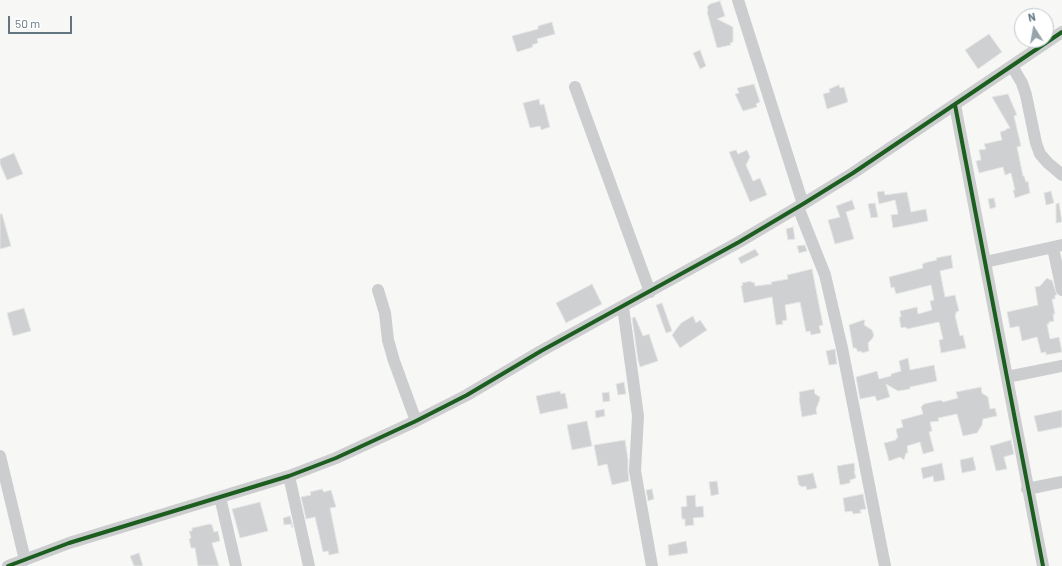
<!DOCTYPE html>
<html>
<head>
<meta charset="utf-8">
<style>
  body { margin:0 }
  #map { position:relative; width:1062px; height:566px; overflow:hidden; background:#f7f7f6; font-family:Barlow,sans-serif }
  canvas { display:block }
  .north { position:absolute; left:1014px; top:8px; width:40px; height:40px; box-sizing:border-box; background:#fff; border:1px solid #c0c8cd; border-radius:50%; rotate:349deg; font-size:11px; font-weight:700; line-height:16px; text-align:center; color:#627682 }
  .north::after { content:''; display:block; margin:auto; width:14px; height:18px; background:#96a3ab; clip-path:polygon(50% 0,100% 100%,50% 72%,0 100%) }
  .scale { position:absolute; left:8px; top:16px; width:64px; height:18px; box-sizing:border-box; border:2px solid #627682; border-top:0; padding-left:5px; font-size:12px; line-height:14px; white-space:nowrap; color:#627682; -webkit-text-stroke:3px #fff; paint-order:stroke }
</style>
</head>
<body>
<div id="map">
<canvas width="1062" height="566"></canvas>
<div class="north">N</div>
<div class="scale">50 m</div>
</div>
<script>
const ctx = document.querySelector('canvas').getContext('2d');
ctx.lineJoin = 'round';
function paint(path, color) { ctx.fillStyle = color; ctx.fill(path, 'evenodd'); }
const shape = rows => new Path2D(rows.map(r => 'M' + r).join(''));
function strokePath(path, color, width, dash) { ctx.strokeStyle = color; ctx.lineWidth = width; ctx.lineCap = dash ? 'butt' : 'round'; ctx.setLineDash(dash || []); ctx.stroke(path); }
const building = shape([
  [720,1,725,16,717,19,733,27,733,42,730,43,731,45,717,48,707,12,708,11,707,7,710,4,720,1],
  [552,22,555,34,537,39,538,43,532,45,533,47,517,52,512,36,538,29,538,26,552,22],
  [989,34,1002,52,978,69,965,50,989,34],
  [700,50,706,66,700,69,693,53,700,50],
  [754,84,760,102,756,104,757,107,743,111,735,94,739,93,737,88,754,84],
  [839,85,840,88,844,87,848,102,827,109,823,94,830,92,829,89,839,85],
  [1008,94,1017,115,1014,116,1021,146,1017,147,1023,176,1024,176,1026,182,1028,181,1030,193,1015,198,1013,190,1015,190,1011,173,1005,175,1003,167,979,173,976,161,981,160,979,150,986,149,984,144,1002,140,1000,132,1006,130,1006,129,1010,128,992,97,1008,94],
  [539,99,540,105,544,104,550,127,541,130,540,126,530,128,523,103,539,99],
  [736,150,738,154,747,150,750,157,746,165,753,181,760,178,767,195,750,202,729,152,736,150],
  [14,153,23,174,7,180,0,164,0,159,14,153],
  [884,191,885,195,907,192,911,212,926,209,928,221,893,228,891,215,898,214,895,200,879,204,877,192,884,191],
  [1051,191,1054,203,1046,205,1044,193,1051,191],
  [994,198,996,207,990,209,988,199,994,198],
  [852,200,855,209,846,212,854,239,835,244,828,220,840,217,836,206,852,200],
  [875,203,878,217,871,218,868,204,875,203],
  [1059,203,1062,222,1056,223,1056,204,1059,203],
  [0,214,2,214,11,246,0,249,0,214],
  [793,227,795,239,788,240,786,229,793,227],
  [805,245,807,251,799,253,797,246,805,245],
  [755,249,759,255,741,264,738,258,755,249],
  [951,255,953,268,940,271,945,297,955,295,959,311,956,312,956,315,955,315,960,336,963,335,966,348,941,353,939,340,943,339,939,322,907,329,906,327,901,328,899,317,901,317,900,311,917,307,918,314,932,310,930,301,934,300,931,285,896,294,894,287,891,288,889,277,923,268,922,264,924,264,924,263,937,260,936,258,951,255],
  [812,269,823,325,819,326,821,333,811,335,810,331,806,332,800,302,785,305,787,320,782,321,783,324,776,325,772,297,744,303,741,286,743,285,742,283,751,281,752,283,754,282,755,286,772,284,771,282,788,279,787,275,812,269],
  [1047,278,1050,280,1052,280,1057,295,1055,295,1055,299,1052,299,1055,314,1053,314,1054,321,1049,322,1049,324,1047,324,1050,339,1059,337,1062,352,1046,355,1046,352,1041,353,1037,337,1022,341,1019,326,1010,328,1007,312,1038,305,1035,287,1040,286,1047,278],
  [592,284,602,304,566,323,556,303,592,284],
  [662,303,672,331,666,333,656,305,662,303],
  [24,308,31,331,13,336,7,313,24,308],
  [693,316,696,323,700,320,707,330,680,348,672,335,681,323,693,316],
  [635,317,643,336,649,334,658,361,640,367,638,360,632,318,635,317],
  [863,320,865,320,864,325,872,330,874,335,872,339,868,343,869,351,862,353,861,351,858,352,856,348,853,348,849,325,863,320],
  [835,349,837,364,829,365,826,351,835,349],
  [908,358,910,370,934,365,937,381,910,387,910,389,898,391,886,384,890,397,877,401,875,396,860,399,856,377,877,371,879,379,891,376,891,374,901,371,899,361,908,358],
  [624,382,626,394,618,395,616,384,624,382],
  [981,387,982,393,988,397,990,409,995,408,997,416,983,419,982,425,977,433,963,436,957,414,938,418,939,421,930,422,932,431,929,432,934,451,923,454,920,442,907,446,908,453,906,453,904,460,900,457,889,461,884,443,896,440,896,438,898,438,896,429,903,427,901,420,923,414,921,407,924,404,941,400,943,402,958,398,956,392,981,387],
  [814,389,815,394,820,397,819,402,816,409,817,414,802,417,799,398,800,398,799,392,814,389],
  [560,391,561,394,565,393,568,408,540,414,536,396,560,391],
  [609,392,610,401,603,402,602,393,609,392],
  [604,409,605,416,596,418,595,411,604,409],
  [1062,410,1062,427,1038,432,1034,416,1062,410],
  [587,421,592,446,572,450,567,425,587,421],
  [625,440,628,460,628,471,629,481,612,485,607,464,598,466,594,445,625,440],
  [1011,440,1014,454,1004,457,1007,469,996,471,990,446,1011,440],
  [973,457,976,470,962,473,960,460,973,457],
  [854,463,855,471,854,471,856,478,850,480,850,483,840,485,837,466,854,463],
  [942,463,945,480,934,482,933,476,923,479,921,468,942,463],
  [813,473,817,488,807,490,806,486,802,487,799,485,797,476,813,473],
  [717,481,719,494,711,496,709,482,717,481],
  [322,489,324,492,331,490,336,507,330,508,339,553,329,555,328,551,323,552,315,517,306,519,301,497,311,495,310,492,322,489],
  [652,489,654,499,648,501,646,490,652,489],
  [863,494,866,509,860,510,861,513,853,514,852,511,845,512,843,498,863,494],
  [695,495,696,507,703,506,704,517,693,518,694,525,685,526,685,519,682,519,681,507,687,506,686,496,695,495],
  [260,502,268,531,240,538,232,509,260,502],
  [290,516,293,527,292,528,291,524,284,525,283,518,290,516],
  [210,524,212,525,214,532,218,531,220,541,212,543,219,566,198,566,195,548,191,548,189,539,191,538,189,531,192,531,192,528,210,524],
  [686,541,688,553,669,556,668,545,686,541],
  [139,553,143,566,134,566,130,556,139,553]
]);
paint(building, '#ced0d1');
strokePath(building, '#e6e6e6', 1);
strokePath(shape([
  [738,0,803,204],
  [1012,66,1022,83,1026,95,1036,143,1040,154,1048,163,1062,175],
  [575,87,650,292],
  [955,105,1043,566],
  [798,207,825,275,842,348,885,566],
  [1053,248,1062,290],
  [985,262,1062,245],
  [378,290,385,313,388,340,394,361,416,421],
  [623,307,638,416,635,471,652,566],
  [1007,377,1062,366],
  [0,456,25,560],
  [289,476,309,566],
  [1027,489,1062,482],
  [220,497,236,566],
  [8,566,69,543,289,476,336,458,416,421,467,395,541,351,739,242,803,204,853,173,1062,32]
]), '#cccdce', 12);
strokePath(shape([
  [955,105,1043,566],
  [8,566,69,543,289,476,336,458,416,421,467,395,541,351,739,242,803,204,853,173,1062,32]
]), '#1b5e20', 4);
</script>
</body>
</html>
